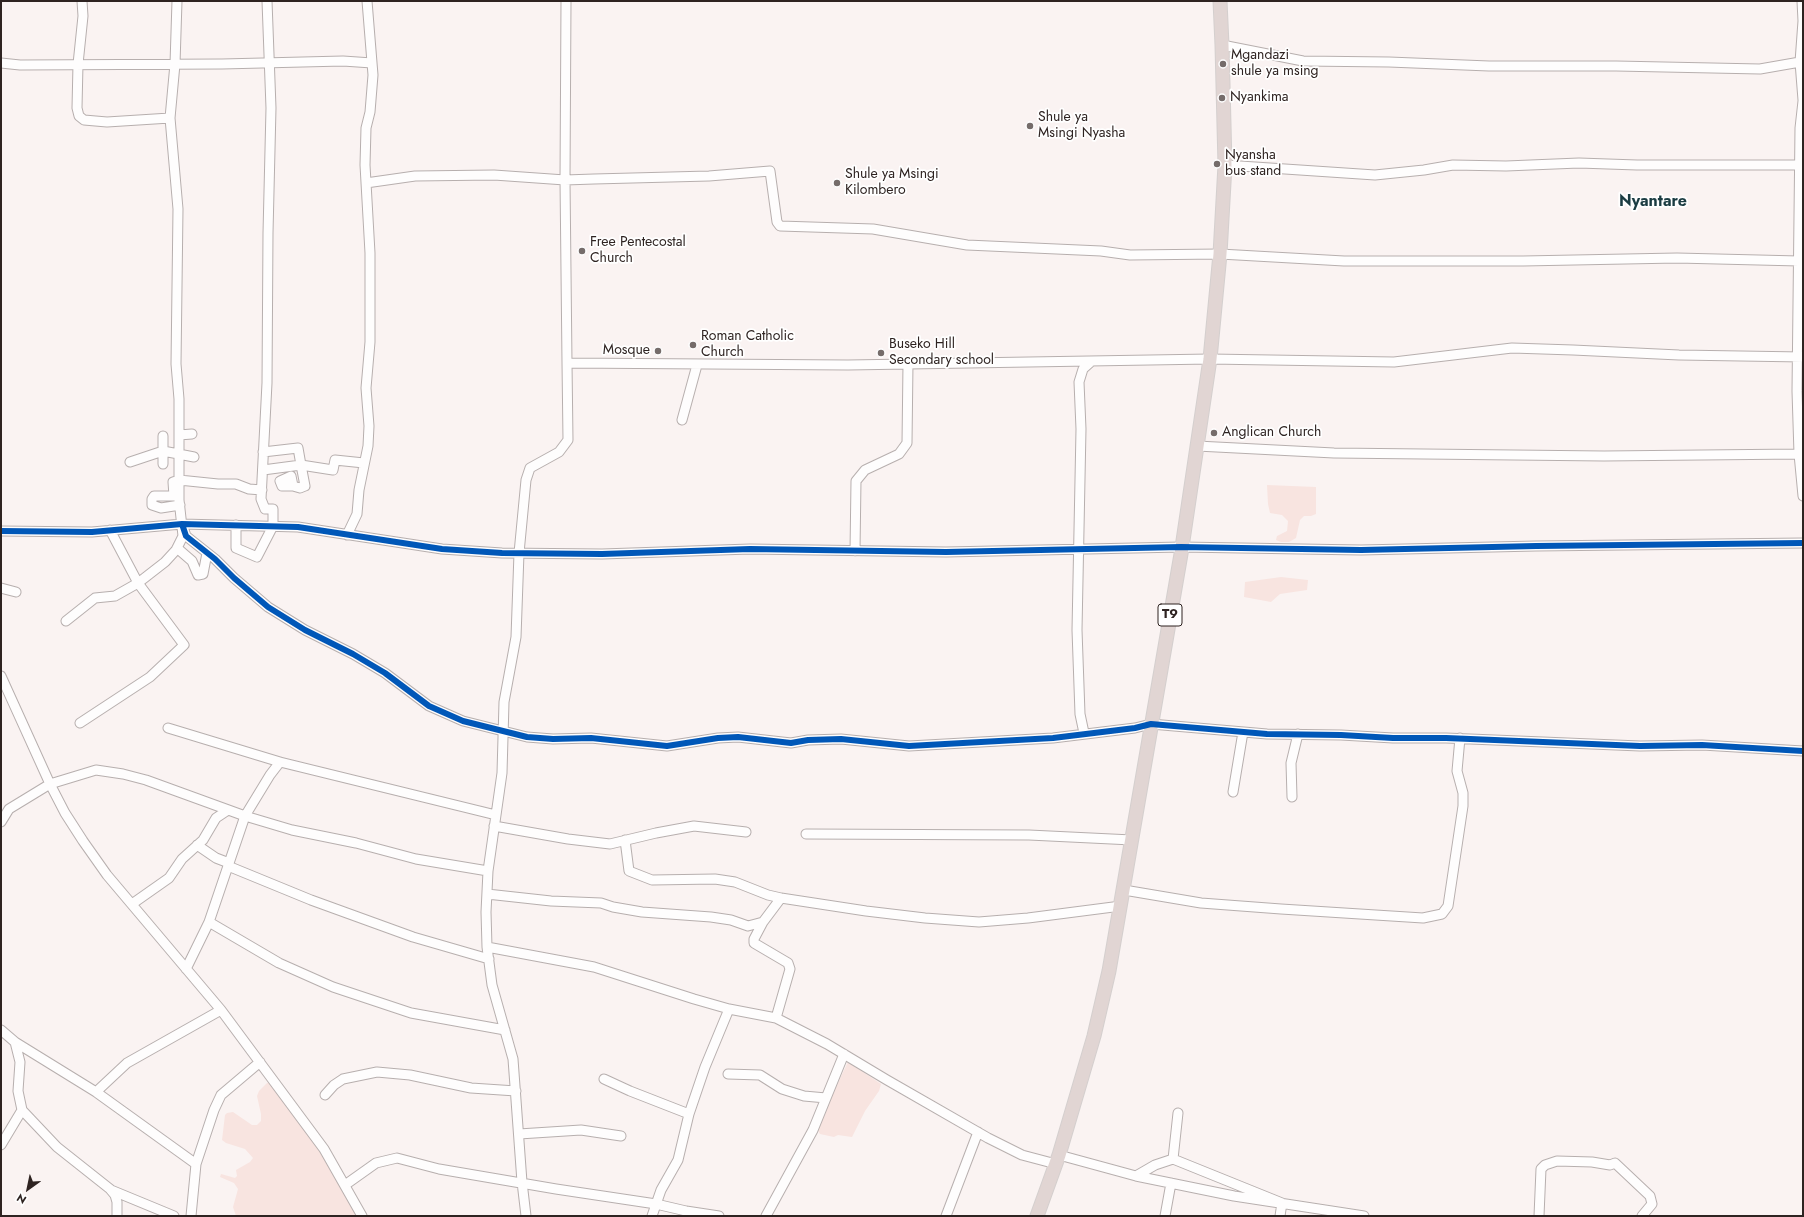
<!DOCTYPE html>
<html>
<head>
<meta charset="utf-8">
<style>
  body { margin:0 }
  #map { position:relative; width:1804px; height:1217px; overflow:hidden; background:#faf3f2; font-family:Jost,sans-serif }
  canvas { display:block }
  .frame { position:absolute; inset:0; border:2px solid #2e2321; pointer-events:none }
  .north { position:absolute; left:8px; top:1169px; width:40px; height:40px; -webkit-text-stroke:3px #fff; paint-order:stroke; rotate:213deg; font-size:11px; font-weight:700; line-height:16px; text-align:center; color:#2e2321 }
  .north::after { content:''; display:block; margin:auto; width:14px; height:18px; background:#2e2321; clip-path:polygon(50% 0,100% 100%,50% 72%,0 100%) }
</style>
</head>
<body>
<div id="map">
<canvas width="1804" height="1217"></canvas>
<div class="frame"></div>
<div class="north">N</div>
</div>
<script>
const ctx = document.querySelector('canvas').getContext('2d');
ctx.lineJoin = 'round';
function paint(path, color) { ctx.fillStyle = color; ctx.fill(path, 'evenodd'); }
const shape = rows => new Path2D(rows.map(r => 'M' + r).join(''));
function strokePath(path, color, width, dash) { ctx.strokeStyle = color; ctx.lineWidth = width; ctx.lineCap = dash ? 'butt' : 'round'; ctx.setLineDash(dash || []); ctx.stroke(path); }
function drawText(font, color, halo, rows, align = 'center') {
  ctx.font = font + ' Jost,sans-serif'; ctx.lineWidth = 3.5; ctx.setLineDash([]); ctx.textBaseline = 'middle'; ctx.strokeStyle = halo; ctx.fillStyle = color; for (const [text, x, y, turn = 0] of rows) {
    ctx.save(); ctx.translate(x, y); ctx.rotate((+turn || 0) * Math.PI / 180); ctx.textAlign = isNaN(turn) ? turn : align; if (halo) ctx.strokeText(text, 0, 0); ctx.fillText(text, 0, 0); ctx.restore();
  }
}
paint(shape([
  [1267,485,1316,487,1316,514,1311,516,1304,516,1300,520,1296,538,1289,542,1281,542,1276,540,1277,536,1287,531,1288,521,1282,515,1270,513,1268,504],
  [1281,577,1308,580,1307,590,1280,594,1271,602,1244,597,1245,582],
  [848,1062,881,1084,879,1091,865,1111,852,1137,838,1135,834,1137,820,1134,816,1128],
  [274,1082,324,1150,363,1216,236,1216,233,1207,238,1189,234,1183,220,1177,221,1174,235,1178,237,1176,236,1170,250,1162,253,1158,245,1149,226,1143,222,1140,225,1115,227,1113,233,1112,252,1125,257,1125,261,1121,261,1114,257,1096,259,1091,267,1083]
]), '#f8e4e0');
const minor = shape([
  [82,1,83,16,78,64,77,108,79,116,84,120,107,122,170,118],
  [566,1,565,180,567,363,848,365,1210,359,1394,362,1512,348,1573,350,1679,355,1803,357],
  [1802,1,1803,21,1800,62,1803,100],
  [1222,45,1303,61,1389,62,1489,66,1616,66,1760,69,1800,62],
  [1,63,20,65,222,64,343,61,372,63],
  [1803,101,1800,128,1797,391,1799,454,1803,496],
  [1225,165,1375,175,1424,170,1453,165,1506,166,1579,163,1637,165,1803,165],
  [366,183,415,176,494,175,565,180,594,179,709,176,770,171,777,222,780,226,873,229,967,245,1101,251,1130,255,1220,254,1344,261,1523,261,1677,258,1799,261],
  [682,420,697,365],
  [179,435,192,434],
  [1197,446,1334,453,1604,456,1799,454],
  [263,452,298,448,301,465,333,470,335,460,364,463],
  [130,462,163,451,163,436],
  [163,464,163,451,194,457],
  [263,470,301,465,305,486,300,488,293,486,282,486,280,481,291,476,293,486],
  [180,505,161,508,152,505,152,499,154,496,174,496,173,482,179,480,218,484,236,484,249,489,262,490],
  [182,524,186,536,215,559,234,578,268,607,305,630,353,654,385,673,429,706,463,721,527,737,553,739,591,738,667,746,718,738,738,737,791,743,808,740,841,739,909,746,1053,738,1135,728,1151,724,1267,734,1341,735,1393,738,1446,738,1640,746,1702,745,1803,751],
  [236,525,236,548,257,557,273,526,273,509,265,509,261,499,267,383,268,233,271,108,267,1],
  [1,531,92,532,182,524,298,527,442,549,502,553,602,554,750,549,946,552,1181,547,1361,550,1536,546,1803,543],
  [347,535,357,514,359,490,368,446,369,426,366,388,370,342,370,253,365,165,366,128,370,112,373,75,367,1],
  [177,548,192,561,198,575,203,574,207,553],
  [855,551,856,481,865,470,899,454,907,443,908,364],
  [1,588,16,592],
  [66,621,95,598,115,596,138,583,165,562,176,550,183,536,179,500,179,399,176,364,178,209,170,118,175,64,177,1],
  [1,676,50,784,65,813,83,841,107,875,221,1010,324,1149,362,1216],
  [80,723,150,677,184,645,138,583,110,530],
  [168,728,280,762,496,815],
  [1084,733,1080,714,1077,630,1081,429,1079,382,1083,369,1092,361],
  [1233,792,1243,732],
  [1292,797,1291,763,1298,734],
  [1,822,9,809,50,784,96,770,123,774,146,780,245,816,292,830,356,843,416,859,488,871],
  [494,826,568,839,610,844,656,833,694,826,746,832],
  [806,834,1029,835,1132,840],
  [625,840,629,871,652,880,715,879,735,882,768,895,781,898,866,911,925,918,979,922,1028,918,1121,906],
  [197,845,216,858,229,863],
  [228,866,311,900,413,937,489,959],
  [1124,890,1201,903,1281,909,1423,918,1442,914,1448,906,1463,806,1463,793,1457,771,1460,738],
  [487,894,551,901,601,903,613,907,642,912,711,917,731,920,748,926,763,922,781,898],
  [132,904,169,878,182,859,203,840,216,818,228,810],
  [209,922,279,963,333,987,411,1013,505,1030],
  [763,922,754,939,754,943,788,963,790,969,776,1018],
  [487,947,594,967,694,999,729,1009,776,1018,827,1044,887,1080,988,1138,1022,1155,1056,1164],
  [186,969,209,922,245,816,270,775,280,762],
  [1,1030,15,1042,20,1062,18,1091,22,1110,57,1147,110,1189,115,1195,117,1202,117,1216],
  [15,1042,96,1092,196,1164],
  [728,1074,760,1075,782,1089,804,1096,826,1098],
  [604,1079,630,1091,689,1114],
  [96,1092,127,1063,221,1010],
  [325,1095,334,1085,343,1079,377,1072,410,1075,471,1088,516,1091],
  [519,1134,581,1130,621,1136],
  [1,1145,22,1110],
  [1059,1155,1136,1176,1234,1196,1364,1216],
  [1173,1159,1178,1113],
  [1136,1176,1155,1165,1173,1159,1282,1203,1280,1216],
  [345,1185,376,1163,397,1158,439,1169,556,1189,656,1204,686,1211,719,1216],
  [111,1190,174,1216],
  [191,1216,196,1164,214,1110,221,1095,260,1062],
  [526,1216,522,1182,513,1059,492,985,487,947,486,912,488,871,502,773,504,702,516,637,519,553,526,480,530,468,559,452,568,440,567,363],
  [652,1216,661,1190,678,1160,689,1114,705,1067,729,1009],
  [766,1216,813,1130,844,1054],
  [946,1216,978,1132],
  [1165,1216,1171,1183],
  [1539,1216,1541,1169,1545,1165,1557,1161,1592,1162,1610,1165,1615,1163,1650,1196,1652,1204,1642,1216]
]);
const highway = shape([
  [1037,1216,1059,1155,1094,1036,1109,971,1181,554,1210,359,1220,254,1225,165,1222,45,1220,1]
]);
strokePath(minor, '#b7afae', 11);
strokePath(highway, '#d4cfce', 15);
strokePath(minor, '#fefdfd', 9);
strokePath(highway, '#e1d5d3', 13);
strokePath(shape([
  [182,524,186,536,215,559,234,578,268,607,305,630,353,654,385,673,429,706,463,721,527,737,553,739,591,738,667,746,718,738,738,737,791,743,808,740,841,739,909,746,1053,738,1135,728,1151,724,1267,734,1341,735,1393,738,1446,738,1640,746,1702,745,1803,751],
  [1,531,92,532,182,524,298,527,442,549,502,553,602,554,750,549,946,552,1181,547,1361,550,1536,546,1803,543]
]), '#0057b8', 6);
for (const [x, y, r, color] of [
  [1223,64,4,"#756c6a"],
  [1222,98,4,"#756c6a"],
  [1030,126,4,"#756c6a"],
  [1217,164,4,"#756c6a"],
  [837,183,4,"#756c6a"],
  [582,251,4,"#756c6a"],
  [693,345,4,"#756c6a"],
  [658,351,4,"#756c6a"],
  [881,353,4,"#756c6a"],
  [1214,433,4,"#756c6a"]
]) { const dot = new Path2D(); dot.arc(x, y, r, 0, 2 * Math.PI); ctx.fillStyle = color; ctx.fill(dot); strokePath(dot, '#fff', 1.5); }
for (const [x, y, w] of [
  [1170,615,24]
]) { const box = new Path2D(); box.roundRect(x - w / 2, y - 11, w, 22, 3); ctx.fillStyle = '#fff'; ctx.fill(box); strokePath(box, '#2e2321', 1); }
drawText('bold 13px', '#2e2321', null, [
  ["T9",1170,615]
]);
drawText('14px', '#2e2321', '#fff', [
  ["Mgandazi",1231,56],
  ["shule ya msing",1231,72],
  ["Nyankima",1230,98],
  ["Shule ya",1038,118],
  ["Msingi Nyasha",1038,134],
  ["Nyansha",1225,156],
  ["bus stand",1225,172],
  ["Shule ya Msingi",845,175],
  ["Kilombero",845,191],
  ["Free Pentecostal",590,243],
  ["Church",590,259],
  ["Roman Catholic",701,337],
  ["Church",701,353],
  ["Buseko Hill",889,345],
  ["Secondary school",889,361],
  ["Mosque",650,351,"right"],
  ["Anglican Church",1222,433]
], 'left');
drawText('bold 16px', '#1b3c42', '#fff', [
  ["Nyantare",1653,202]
]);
</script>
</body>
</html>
